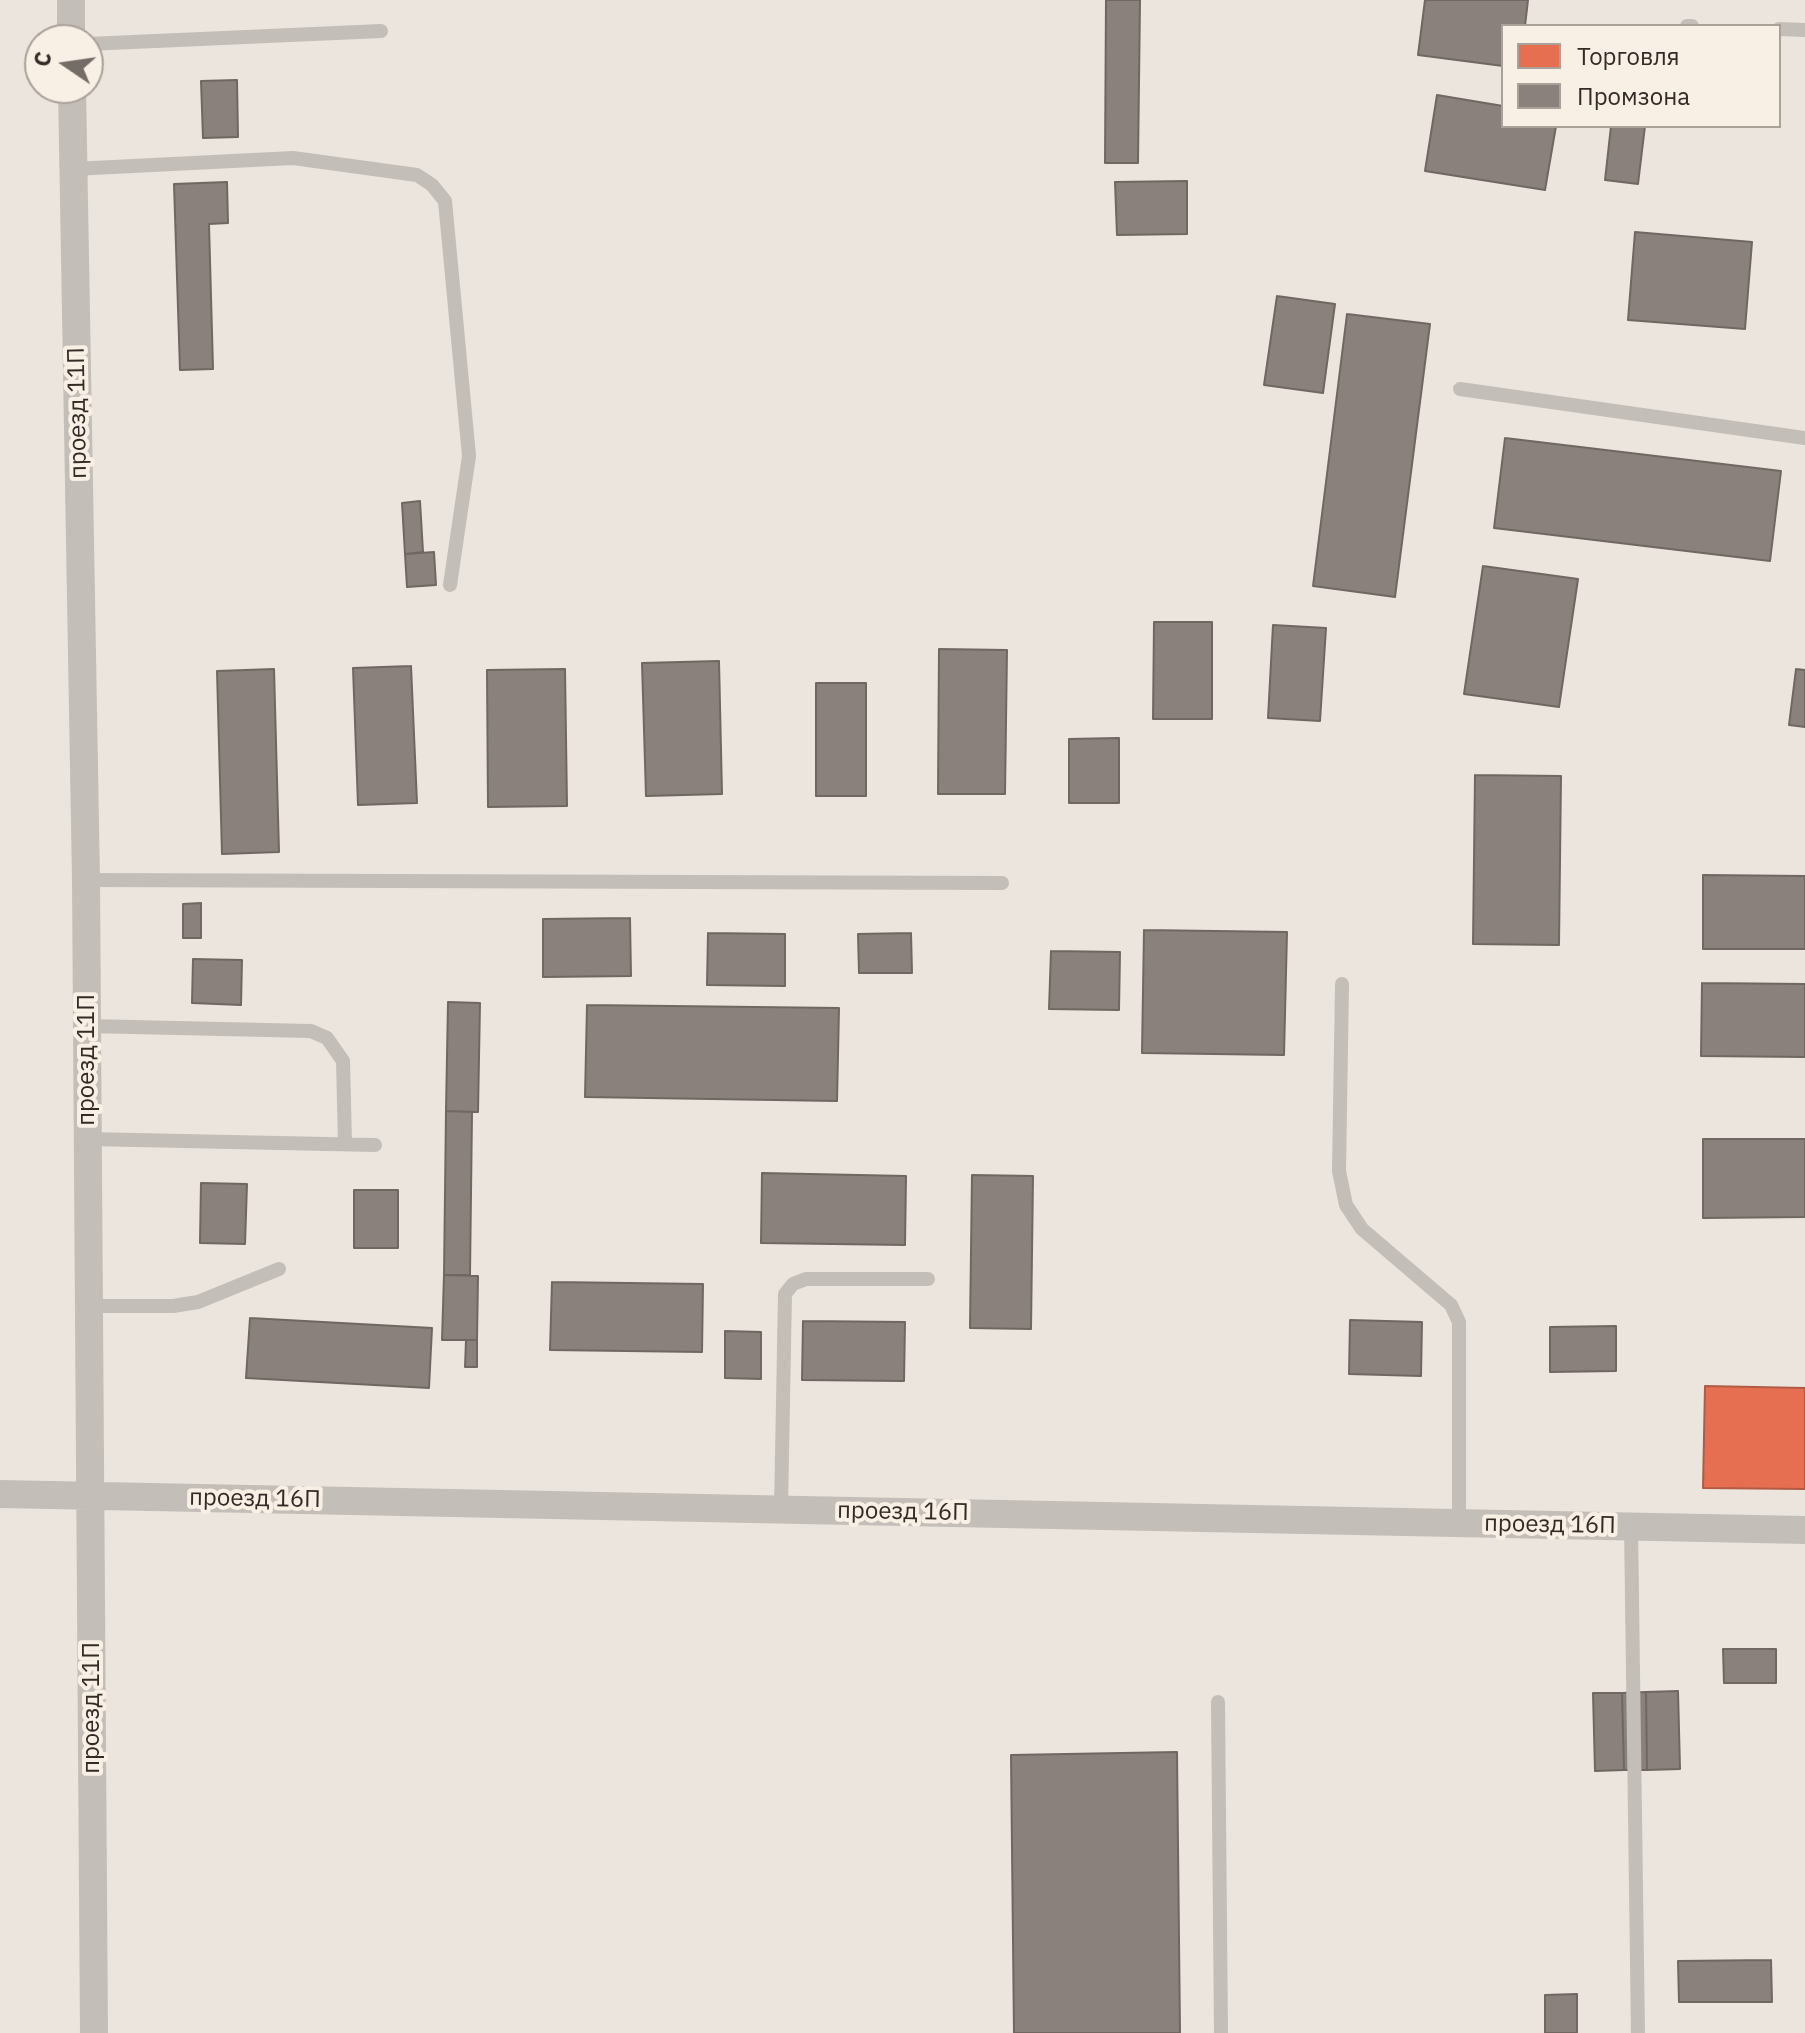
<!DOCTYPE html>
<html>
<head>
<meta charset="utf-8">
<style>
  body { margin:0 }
  #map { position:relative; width:1805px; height:2033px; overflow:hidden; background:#ebe5de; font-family:"IBM Plex Sans",sans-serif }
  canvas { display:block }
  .legend { position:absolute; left:1501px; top:24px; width:280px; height:104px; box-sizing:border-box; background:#f8f0e5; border:2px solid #aaa199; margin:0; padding:10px 14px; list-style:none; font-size:24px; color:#342b27 }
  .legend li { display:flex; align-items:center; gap:16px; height:40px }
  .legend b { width:40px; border:2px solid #aaa199 }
  .north { position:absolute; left:24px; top:24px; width:80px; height:80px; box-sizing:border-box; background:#f8f0e5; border:2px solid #aaa199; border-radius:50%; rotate:283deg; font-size:22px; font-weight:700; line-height:32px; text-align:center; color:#342b27 }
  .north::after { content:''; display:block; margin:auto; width:28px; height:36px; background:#746c67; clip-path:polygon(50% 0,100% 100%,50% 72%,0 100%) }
</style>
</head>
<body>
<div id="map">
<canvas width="1805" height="2033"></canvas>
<ul class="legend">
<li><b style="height:22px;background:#e76f51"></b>Торговля</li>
<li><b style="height:22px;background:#8a817c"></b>Промзона</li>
</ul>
<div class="north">С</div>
</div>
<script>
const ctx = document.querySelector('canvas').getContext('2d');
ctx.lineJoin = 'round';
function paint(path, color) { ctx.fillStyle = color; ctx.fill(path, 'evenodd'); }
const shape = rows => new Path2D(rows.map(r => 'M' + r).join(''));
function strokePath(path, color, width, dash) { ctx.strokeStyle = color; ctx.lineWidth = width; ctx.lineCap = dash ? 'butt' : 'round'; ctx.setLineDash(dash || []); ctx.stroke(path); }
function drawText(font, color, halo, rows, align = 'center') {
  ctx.font = font + ' "IBM Plex Sans",sans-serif'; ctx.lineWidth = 8; ctx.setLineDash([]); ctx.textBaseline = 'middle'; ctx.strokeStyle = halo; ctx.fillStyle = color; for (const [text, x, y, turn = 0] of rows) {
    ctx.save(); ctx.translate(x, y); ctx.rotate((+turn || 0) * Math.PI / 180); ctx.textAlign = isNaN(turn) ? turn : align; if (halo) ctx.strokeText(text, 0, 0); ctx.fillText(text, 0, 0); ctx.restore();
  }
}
const shops = shape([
  [1705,1386,1805,1388,1805,1489,1703,1488,1705,1386]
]);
paint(shops, '#e76f51');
strokePath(shops, '#b15b44', 2);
const industry = shape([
  [1106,0,1140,0,1138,163,1105,163,1106,0],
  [1425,0,1528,0,1525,26,1503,26,1503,66,1418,55,1425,0],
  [237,80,238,137,203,138,201,81,237,80],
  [1437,95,1503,106,1503,126,1556,126,1545,190,1425,171,1437,95],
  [1611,126,1645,126,1638,184,1605,180,1611,126],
  [1187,181,1187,234,1117,235,1115,182,1187,181],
  [227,182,228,223,209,224,213,369,180,370,174,184,227,182],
  [1635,232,1752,242,1745,329,1628,320,1635,232],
  [1277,296,1335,304,1323,393,1264,385,1277,296],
  [1347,314,1430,324,1395,597,1313,586,1347,314],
  [1505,438,1781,471,1770,561,1494,528,1505,438],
  [420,501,423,552,405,554,402,503,420,501],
  [434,552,436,585,407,587,405,554,434,552],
  [1483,566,1578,579,1559,707,1464,694,1483,566],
  [1154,622,1212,622,1212,719,1153,719,1154,622],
  [1273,625,1326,628,1320,721,1268,718,1273,625],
  [939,649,1007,650,1005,794,938,794,939,649],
  [719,661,722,794,646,796,642,663,719,661],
  [411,666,417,803,358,805,353,668,411,666],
  [274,669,279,852,222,854,217,671,274,669],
  [565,669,567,806,488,807,487,670,565,669],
  [1796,669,1805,670,1805,727,1789,725,1796,669],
  [816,683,866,683,866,796,816,796,816,683],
  [1119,738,1119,803,1069,803,1069,739,1119,738],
  [1475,775,1561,776,1559,945,1473,944,1475,775],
  [1703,875,1805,876,1805,949,1703,949,1703,875],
  [201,903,201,938,183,938,183,904,201,903],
  [630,918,631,976,543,977,543,919,630,918],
  [1144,930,1287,932,1284,1055,1142,1053,1144,930],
  [708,933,785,934,785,986,707,985,708,933],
  [911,933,912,973,859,973,858,934,911,933],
  [1051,951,1120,952,1119,1010,1049,1009,1051,951],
  [193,959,242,960,241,1005,192,1003,193,959],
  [1702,983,1805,984,1805,1057,1701,1056,1702,983],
  [448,1002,480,1003,478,1112,446,1111,448,1002],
  [587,1005,839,1008,837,1101,585,1097,587,1005],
  [446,1111,472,1112,470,1275,444,1275,446,1111],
  [1703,1139,1805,1139,1805,1217,1703,1218,1703,1139],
  [762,1173,906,1176,905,1245,761,1243,762,1173],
  [972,1175,1033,1176,1031,1329,970,1328,972,1175],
  [201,1183,247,1184,245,1244,200,1243,201,1183],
  [354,1190,398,1190,398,1248,354,1248,354,1190],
  [444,1275,478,1276,477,1340,442,1340,444,1275],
  [552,1282,703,1284,702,1352,550,1350,552,1282],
  [250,1318,432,1328,429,1388,246,1378,250,1318],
  [1350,1320,1422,1322,1421,1376,1349,1374,1350,1320],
  [803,1321,905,1322,904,1381,802,1380,803,1321],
  [1616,1326,1616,1371,1550,1372,1550,1327,1616,1326],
  [725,1331,761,1332,761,1379,725,1378,725,1331],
  [466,1340,477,1340,477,1367,465,1367,466,1340],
  [1723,1649,1776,1649,1776,1683,1724,1683,1723,1649],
  [1678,1691,1680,1769,1647,1770,1646,1692,1678,1691],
  [1646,1692,1647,1770,1624,1770,1622,1693,1646,1692],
  [1593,1693,1622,1693,1624,1770,1595,1771,1593,1693],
  [1177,1752,1180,2033,1014,2033,1011,1755,1177,1752],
  [1771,1960,1772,2002,1679,2002,1678,1961,1771,1960],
  [1577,1994,1577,2033,1545,2033,1545,1995,1577,1994]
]);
paint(industry, '#8a817c');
strokePath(industry, '#706762', 2);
strokePath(shape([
  [1687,26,1692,26],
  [1779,29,1805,30],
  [88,44,381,31],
  [73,169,293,158,417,175,432,185,445,201,469,456,450,585],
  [1460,389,1805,438],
  [86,880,1002,883],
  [1342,984,1339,1171,1346,1205,1362,1229,1451,1305,1459,1322,1459,1523],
  [87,1026,311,1031,327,1038,343,1061,345,1144],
  [88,1139,375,1145],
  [89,1306,173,1306,198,1302,279,1269],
  [781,1509,785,1294,793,1284,806,1279,928,1279],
  [1631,1526,1638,2033],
  [1218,1702,1221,2033]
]), '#c4beb8', 14);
strokePath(shape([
  [71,0,71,40],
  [72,88,86,880,94,2033],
  [0,1494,1805,1530]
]), '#c4beb8', 28);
drawText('24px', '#342b27', '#f8f0e5', [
  ["проезд 11П",78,413,-91],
  ["проезд 11П",87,1060,-90],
  ["проезд 16П",255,1499,1],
  ["проезд 16П",903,1512,1],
  ["проезд 16П",1550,1525,1],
  ["проезд 11П",92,1708,-90]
]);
</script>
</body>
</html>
